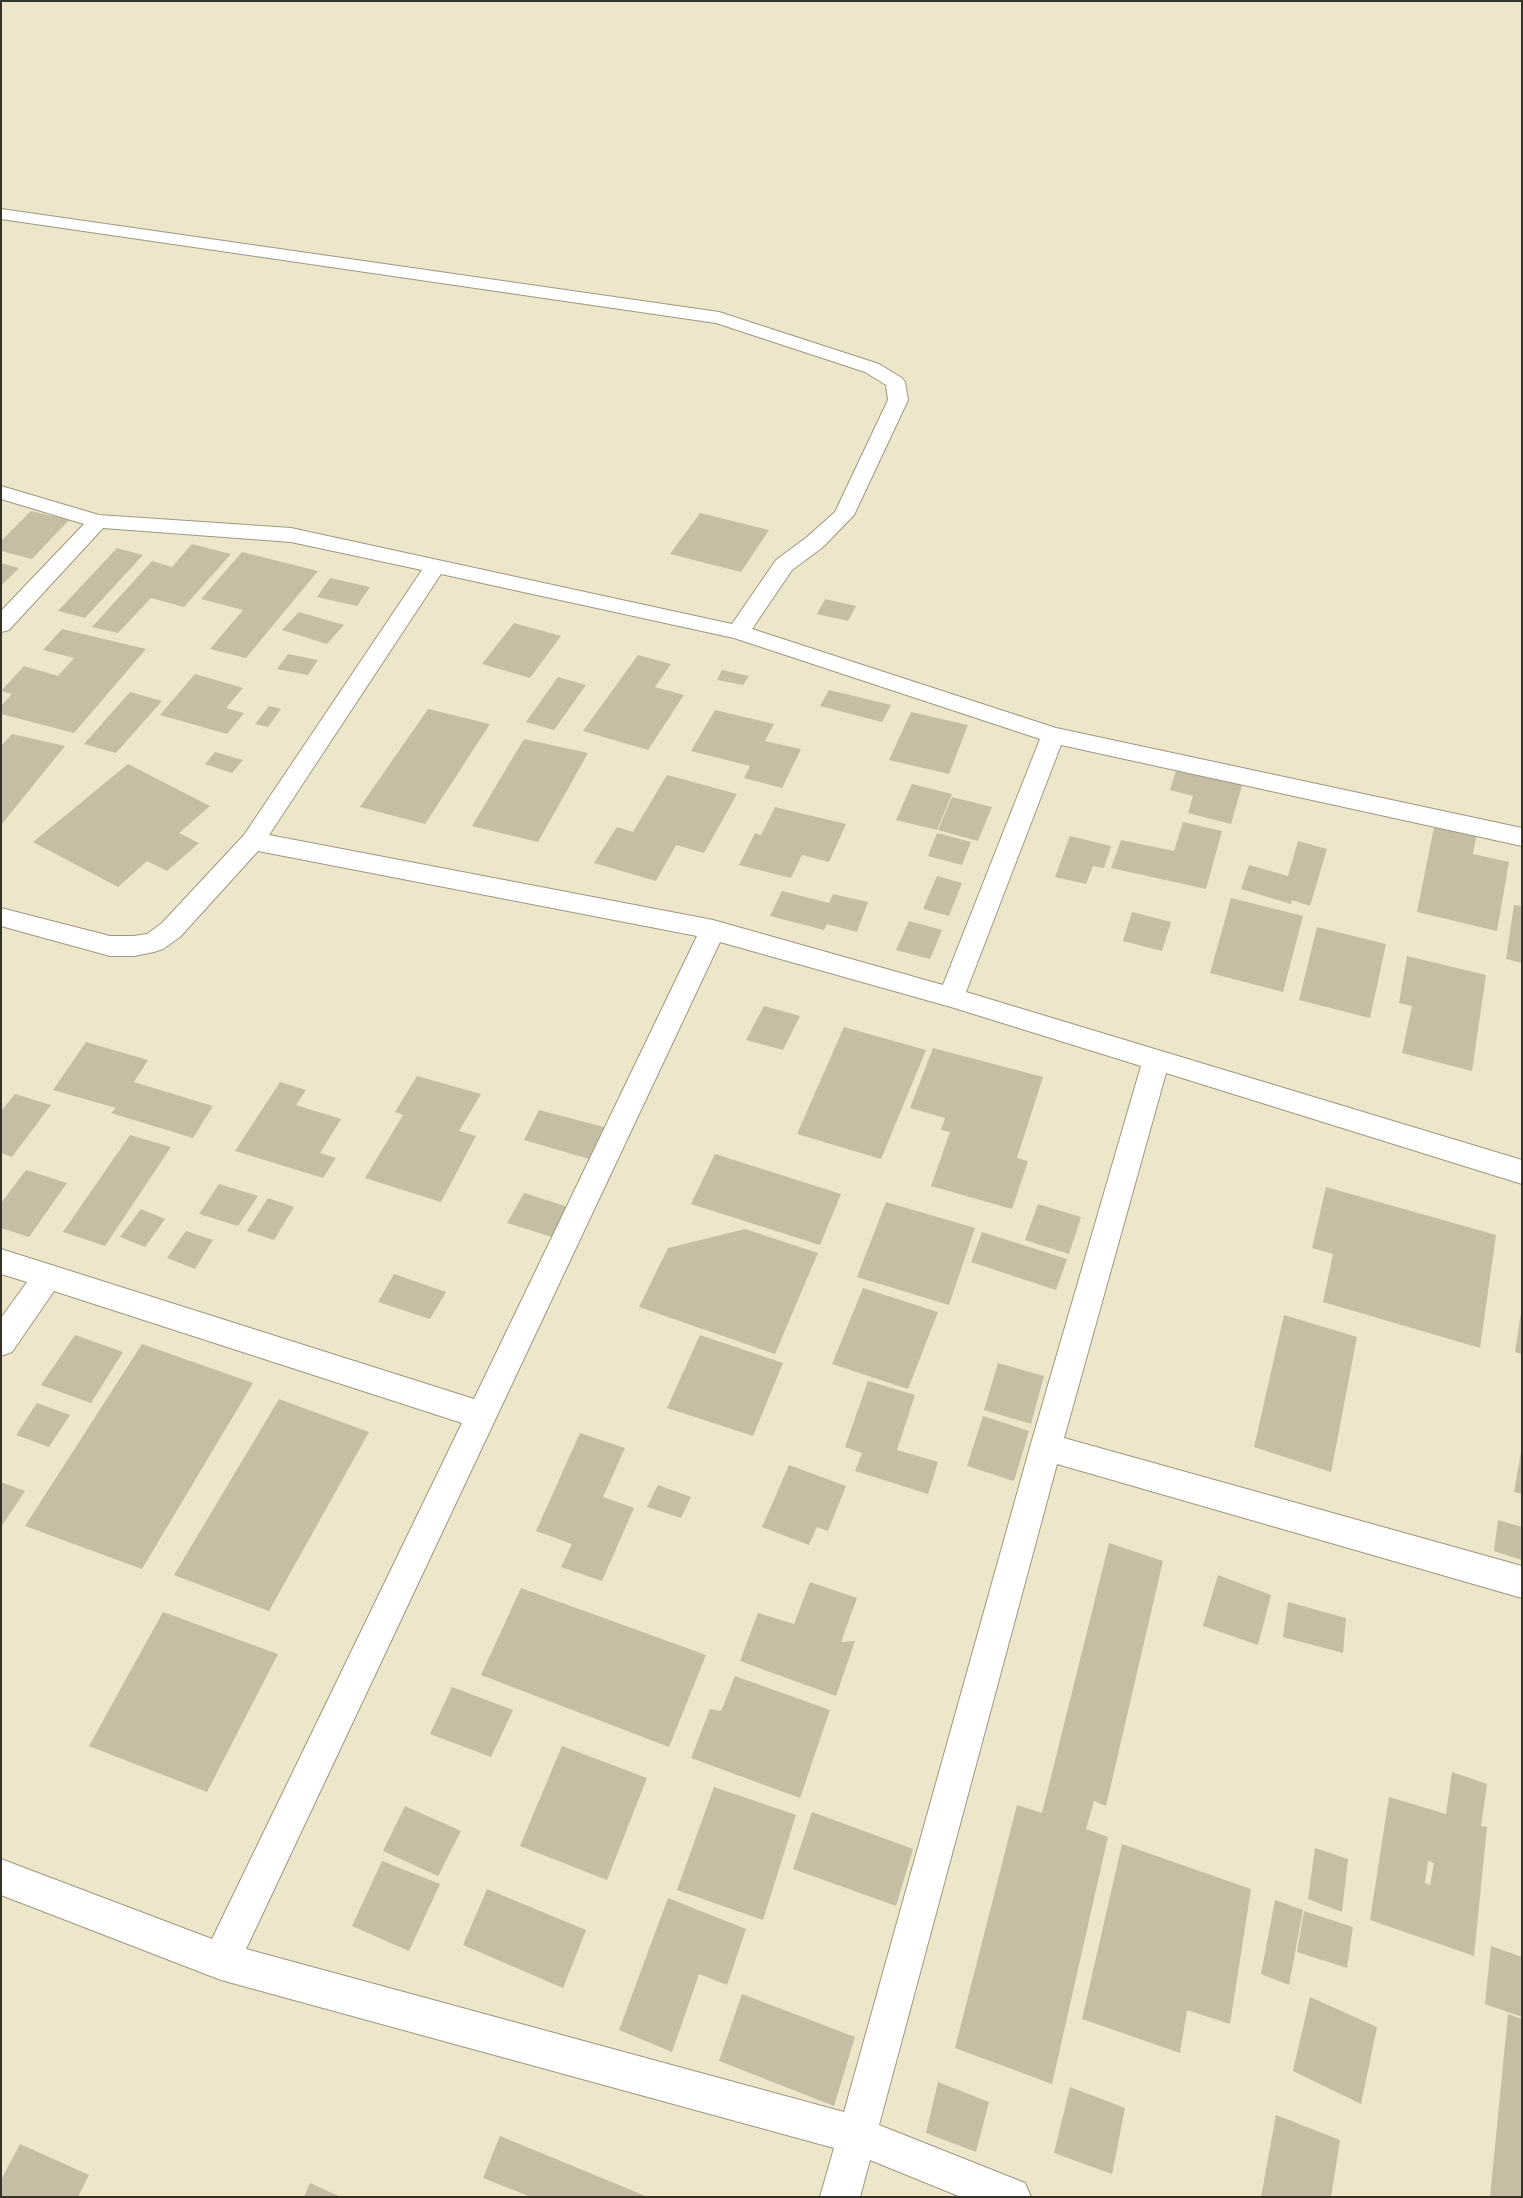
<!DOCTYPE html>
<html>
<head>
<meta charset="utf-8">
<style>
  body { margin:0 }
  #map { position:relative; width:1523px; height:2198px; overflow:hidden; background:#eee6cb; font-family:"Crimson Pro",serif }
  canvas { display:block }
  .frame { position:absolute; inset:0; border:2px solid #353228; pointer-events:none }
</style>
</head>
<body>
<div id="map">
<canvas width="1523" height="2198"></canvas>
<div class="frame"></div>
</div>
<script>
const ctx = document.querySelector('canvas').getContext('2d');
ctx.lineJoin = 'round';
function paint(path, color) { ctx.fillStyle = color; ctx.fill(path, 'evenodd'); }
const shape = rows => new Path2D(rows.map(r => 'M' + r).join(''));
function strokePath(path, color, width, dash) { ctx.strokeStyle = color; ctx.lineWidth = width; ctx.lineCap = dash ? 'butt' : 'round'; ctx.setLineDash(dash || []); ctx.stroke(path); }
paint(shape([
  [31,511,69,520,32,559,1,551,1,541],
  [700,513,769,530,741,572,670,554],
  [192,544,231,554,184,607,151,598,118,633,92,627,152,561,172,567],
  [117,548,143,555,85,618,58,611],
  [242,552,318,571,246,658,210,649,243,610,201,599],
  [1,563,19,568,1,586],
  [330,578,370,587,357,606,317,597],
  [825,599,856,606,848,621,817,614],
  [299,612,344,625,327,644,282,630],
  [514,623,561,636,530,678,482,664],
  [62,629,146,649,74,733,1,714,1,706,12,694,1,691,24,666,58,676,74,658,43,650],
  [288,654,318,660,308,675,277,669],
  [638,655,671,664,655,687,684,695,648,750,583,731],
  [722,670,749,676,743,685,717,680],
  [195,674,243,688,226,708,244,713,227,734,160,715],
  [558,677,586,685,554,730,526,722],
  [829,690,891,705,882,722,820,706],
  [130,692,162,701,116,753,84,744],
  [269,706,281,709,268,727,255,724],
  [428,709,490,724,425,824,360,807],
  [715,710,774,724,765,741,801,749,782,788,744,778,750,766,691,751],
  [911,712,968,725,949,774,889,760],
  [12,734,65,746,1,825,1,746],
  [524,739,588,753,538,842,472,826],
  [215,752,243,760,232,773,205,764],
  [128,764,210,806,179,833,199,843,167,871,147,861,118,887,33,842],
  [1178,764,1244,779,1231,824,1188,813,1193,796,1170,790],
  [667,775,737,794,704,853,676,845,656,881,594,863,617,827,633,832],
  [912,784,952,794,937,830,896,820],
  [952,797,992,807,978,841,938,830],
  [775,807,846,824,829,862,802,855,791,878,739,865,755,833,761,835],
  [1183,822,1222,831,1206,889,1111,868,1121,840,1174,851],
  [1435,822,1477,832,1473,854,1509,862,1497,931,1417,912],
  [937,833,971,842,962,865,928,856],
  [1070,836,1111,846,1104,868,1093,866,1086,884,1055,877],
  [1298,841,1327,849,1310,906,1292,900,1291,904,1241,889,1249,865,1288,876],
  [937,876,962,883,949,916,923,909],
  [782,891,829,903,833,894,868,902,857,932,827,924,824,930,770,916],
  [1231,898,1303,916,1283,992,1210,973],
  [1514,905,1522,906,1522,963,1506,959],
  [1132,912,1171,922,1162,951,1123,941],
  [909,921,942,930,930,959,896,950],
  [1317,927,1386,944,1370,1018,1299,1000],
  [1407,956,1486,975,1472,1071,1402,1053,1412,1006,1399,1003],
  [764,1006,800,1016,783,1050,746,1040],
  [844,1027,926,1050,881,1159,797,1134],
  [86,1042,148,1060,134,1082,213,1106,193,1138,111,1113,116,1108,53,1090],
  [933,1048,1043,1077,1017,1158,1028,1161,1012,1209,931,1186,950,1132,941,1130,945,1118,910,1108],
  [417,1076,481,1094,459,1131,476,1136,441,1202,365,1178,403,1115,395,1112],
  [280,1082,306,1090,296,1105,341,1119,320,1153,336,1158,323,1178,235,1151],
  [15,1094,51,1105,12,1157,1,1153,1,1111],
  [539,1110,604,1127,589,1159,524,1140],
  [130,1135,171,1147,105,1246,63,1232],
  [715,1154,841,1194,820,1245,691,1204],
  [26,1170,67,1183,29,1237,1,1228,1,1203],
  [219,1184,258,1196,238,1226,199,1214],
  [1326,1187,1496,1235,1480,1348,1323,1302,1333,1254,1312,1248],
  [524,1193,568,1207,552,1237,507,1223],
  [268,1198,294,1207,274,1240,247,1231],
  [886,1202,975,1228,949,1305,857,1277],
  [1038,1204,1081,1217,1069,1254,1025,1240],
  [141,1209,165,1219,145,1247,120,1237],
  [745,1229,818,1253,775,1354,639,1307,668,1248],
  [186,1231,213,1240,195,1269,167,1258],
  [982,1232,1067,1259,1056,1290,971,1262],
  [394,1274,446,1292,430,1319,378,1302],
  [863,1288,938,1312,908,1389,832,1364],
  [1521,1313,1522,1313,1522,1354,1515,1352],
  [1284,1315,1357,1337,1331,1472,1254,1447],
  [75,1335,123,1352,91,1403,41,1385],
  [700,1335,783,1363,753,1436,667,1408],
  [142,1344,253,1383,142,1569,25,1526],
  [998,1363,1044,1376,1031,1424,984,1410],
  [868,1381,915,1395,897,1450,938,1462,928,1494,855,1471,862,1453,845,1447],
  [279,1399,369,1432,269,1611,174,1575],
  [37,1403,70,1415,49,1447,16,1435],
  [983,1416,1029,1431,1014,1481,967,1466],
  [580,1433,625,1448,603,1497,634,1508,602,1581,561,1567,572,1544,536,1531],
  [1521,1452,1522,1452,1522,1494,1514,1492],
  [789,1465,846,1486,828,1531,817,1527,809,1545,762,1527],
  [1,1482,25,1491,1,1527],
  [658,1485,691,1497,681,1518,647,1507],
  [1498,1520,1522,1527,1522,1560,1494,1551],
  [1109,1543,1163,1561,1106,1806,1094,1801,1086,1829,1108,1837,1052,2084,955,2048,1017,1805,1042,1813],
  [1218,1575,1271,1595,1258,1645,1203,1626],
  [810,1582,857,1598,841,1642,855,1641,836,1696,740,1661,758,1613,794,1624],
  [521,1588,706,1655,669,1747,481,1675],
  [1288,1602,1346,1618,1343,1653,1283,1637],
  [163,1612,278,1654,207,1792,89,1746],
  [735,1676,830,1710,800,1798,691,1758,710,1709,721,1711],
  [452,1687,513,1710,491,1757,430,1734],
  [562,1746,647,1778,607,1880,520,1846],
  [1452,1772,1487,1784,1481,1826,1487,1827,1474,1956,1370,1920,1389,1797,1446,1814],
  [1428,1861,1434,1863,1430,1885,1425,1883],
  [714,1787,796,1815,763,1920,677,1890],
  [405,1806,461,1831,438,1876,383,1851],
  [812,1812,913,1849,896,1906,793,1869],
  [1122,1844,1251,1889,1230,2024,1187,2010,1180,2053,1082,2019],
  [1315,1848,1348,1859,1342,1912,1308,1899],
  [382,1861,440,1884,409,1951,352,1926],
  [487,1889,586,1930,563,1988,463,1945],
  [668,1898,746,1929,727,1985,699,1974,672,2052,619,2030],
  [1275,1900,1303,1910,1289,1985,1261,1974],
  [1304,1911,1353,1927,1347,1968,1297,1952],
  [1491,1946,1522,1957,1522,2017,1485,2004],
  [742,1994,855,2037,834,2106,719,2061],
  [1310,1997,1377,2027,1361,2104,1293,2071],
  [1508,2014,1522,2019,1522,2197,1490,2197],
  [938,2082,989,2102,976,2152,926,2133],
  [1070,2087,1125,2108,1112,2174,1054,2153],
  [1276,2115,1340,2140,1331,2197,1261,2197],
  [500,2136,648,2197,531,2197,483,2178],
  [20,2144,89,2175,78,2197,1,2197,1,2180],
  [310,2183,341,2197,304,2197]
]), '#c6bea4');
const street = shape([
  [1,209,719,312,879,364,902,378,905,382,908,400,854,515,823,547,792,570,752,629,1056,728,1522,828,1522,846,1061,745,966,992,1522,1160,1522,1184,1166,1073,1064,1438,1522,1566,1522,1598,1057,1464,879,2125,1025,2183,1031,2197,961,2197,870,2160,860,2197,820,2197,834,2148,221,1980,1,1895,1,1859,212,1939,462,1423,54,1291,12,1352,1,1356,1,1318,27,1282,1,1274,1,1249,474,1399,697,936,258,851,180,937,163,949,154,952,134,956,110,956,1,926,1,908,110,936,134,936,147,934,162,923,244,835,422,570,291,542,103,528,9,630,1,632,1,611,84,524,1,499,1,486,99,515,291,528,732,624,776,560,807,537,835,512,888,400,886,385,865,372,716,323,1,219,1,209],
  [441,574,734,638,1040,739,943,985,713,920,269,835,441,574],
  [720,942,951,1007,1141,1066,1030,1447,844,2112,246,1949,720,942]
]);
strokePath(street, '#9f987e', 2);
paint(street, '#fff');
</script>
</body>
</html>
